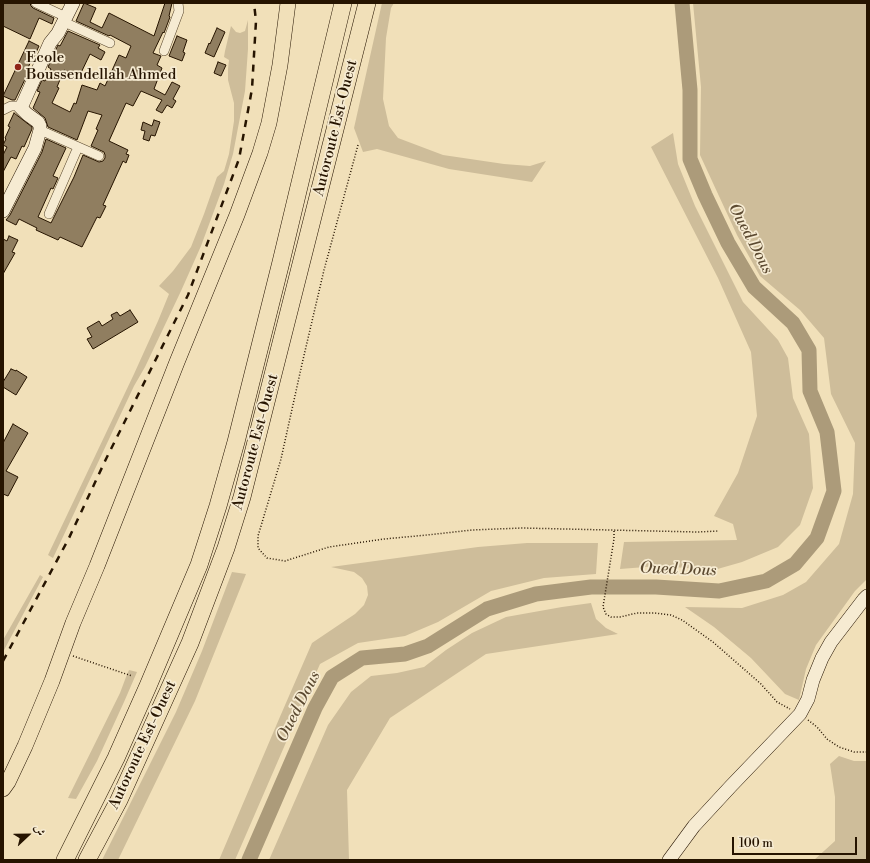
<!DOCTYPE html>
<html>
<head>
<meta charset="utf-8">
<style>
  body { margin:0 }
  #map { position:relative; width:870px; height:863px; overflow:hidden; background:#f1e0b9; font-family:"Libre Bodoni",Amiri,serif }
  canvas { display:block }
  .frame { position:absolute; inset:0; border:4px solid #261400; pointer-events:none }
  .north { position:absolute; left:8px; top:815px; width:40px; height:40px; -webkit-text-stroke:3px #f6ebd2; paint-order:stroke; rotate:68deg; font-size:11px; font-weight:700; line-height:16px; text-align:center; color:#261400 }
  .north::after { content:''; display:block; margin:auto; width:14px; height:18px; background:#261400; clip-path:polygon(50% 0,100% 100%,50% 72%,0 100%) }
  .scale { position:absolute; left:732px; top:837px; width:125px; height:18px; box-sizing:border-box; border:2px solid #261400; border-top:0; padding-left:5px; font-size:12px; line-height:14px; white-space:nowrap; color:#261400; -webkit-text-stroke:3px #f6ebd2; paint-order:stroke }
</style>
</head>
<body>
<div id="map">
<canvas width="870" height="863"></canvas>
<div class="frame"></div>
<div class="north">ش</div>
<div class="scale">100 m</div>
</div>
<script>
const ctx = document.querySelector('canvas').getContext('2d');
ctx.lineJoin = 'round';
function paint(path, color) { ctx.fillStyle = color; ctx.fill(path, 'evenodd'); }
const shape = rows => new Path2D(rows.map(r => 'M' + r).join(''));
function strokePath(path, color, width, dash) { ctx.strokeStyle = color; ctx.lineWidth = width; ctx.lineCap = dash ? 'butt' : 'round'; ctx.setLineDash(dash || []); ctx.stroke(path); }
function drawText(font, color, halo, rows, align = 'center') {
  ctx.font = font + ' "Libre Bodoni",serif'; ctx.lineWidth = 3.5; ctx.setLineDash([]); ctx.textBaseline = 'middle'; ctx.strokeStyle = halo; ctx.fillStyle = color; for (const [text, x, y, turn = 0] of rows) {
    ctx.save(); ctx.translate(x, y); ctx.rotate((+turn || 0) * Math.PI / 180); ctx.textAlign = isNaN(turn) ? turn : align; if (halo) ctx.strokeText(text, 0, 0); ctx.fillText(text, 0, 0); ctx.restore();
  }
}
paint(shape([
  [382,3,394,3,391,8,386,38,383,99,389,126,398,138,443,155,504,164,530,166,546,161,532,182,449,169,377,149,363,152,354,128],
  [693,3,867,3,867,579,855,591,816,645,806,669,799,700,785,694,751,658,714,627,685,607,742,608,783,595,806,582,839,544,853,494,855,443,831,394,824,338,800,310,760,276,737,235,700,155,701,87],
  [248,20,248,49,245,91,233,154,224,184,201,246,181,291,145,367,134,386,53,558,48,555,134,374,158,321,169,294,159,286,173,271,191,247,204,214,217,177,224,171,229,154,234,121,234,103,228,80,228,69,229,60,224,57,225,51,231,26,236,32,240,33,245,31],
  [673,133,678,164,695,206,743,302,778,340,788,358,793,398,809,434,813,488,800,525,778,547,742,562,714,570,658,566,620,569,624,542,737,540,733,524,714,516,738,473,757,416,751,352,718,278,651,147],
  [527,543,598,543,596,574,544,578,491,591,438,622,405,636,358,643,320,664,235,860,219,860,279,719,312,643,355,614,364,605,368,595,367,586,362,578,354,572,331,567,478,547],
  [232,572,246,574,195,701,118,860,102,860,176,712,202,651],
  [40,575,43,577,3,652,3,640],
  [591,603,596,619,606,628,618,634,486,654,390,718,347,790,349,860,269,860,328,725,351,692,371,676,397,673,424,667,446,650,472,633,506,617,562,607],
  [129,670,137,672,124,702,97,761,76,799,68,798,120,693,126,677],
  [839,756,854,761,867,761,867,860,814,860,835,841,835,797,830,764]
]), '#cebd9a');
strokePath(shape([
  [249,860,315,708,332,677,362,658,405,654,428,646,487,609,536,594,591,587,656,587,719,591,766,581,795,564,817,538,834,491,827,432,810,391,809,350,793,323,754,287,728,243,705,195,690,159,690,90,682,3]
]), '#ac9b7a', 15);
const building = shape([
  [3,3,30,3,31,6,33,8,54,18,52,24,39,18,30,39,3,26,3,3],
  [84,3,96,8,90,22,102,28,109,13,154,36,165,3,172,3,169,16,170,17,164,33,163,32,153,53,161,56,157,65,162,68,154,89,165,95,172,82,180,86,173,99,176,101,172,108,167,105,162,113,156,110,162,100,141,91,133,106,126,103,109,141,128,150,126,154,129,155,126,163,123,161,103,205,106,206,100,218,97,217,82,247,60,237,58,240,36,230,37,228,19,219,16,225,6,220,10,215,42,152,46,139,66,148,53,176,58,178,53,189,51,188,38,217,51,223,74,177,83,155,99,162,103,161,105,158,105,155,104,152,91,146,98,130,96,129,102,115,88,111,77,140,48,127,45,118,33,108,40,92,37,91,42,80,45,81,51,69,48,67,54,54,57,47,58,45,60,46,68,31,100,45,98,48,105,52,101,60,90,54,79,77,64,70,57,87,59,88,52,103,70,112,74,103,76,104,82,85,97,90,100,83,105,86,119,55,126,58,131,46,110,35,109,36,76,21,84,3],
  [217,28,225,32,214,57,205,53,209,43,210,44,217,28],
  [177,36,187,40,183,52,185,53,182,61,169,56,177,36],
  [29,41,39,46,34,57,33,56,28,68,30,69,15,100,12,100,3,96,29,41],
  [218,62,226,65,221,76,214,73,218,62],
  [14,113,32,127,32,129,24,147,22,146,16,159,11,157,3,172,3,155,7,147,3,145,6,139,5,138,10,127,8,126,14,113],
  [154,120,160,122,155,136,151,135,149,141,143,139,145,131,141,130,143,122,152,126,154,120],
  [9,236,18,240,12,252,15,253,3,274,3,239,7,241,9,236],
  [130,310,138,322,93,349,87,339,92,337,87,328,99,321,102,326,113,319,111,315,117,312,120,316,130,310],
  [11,369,16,371,16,370,27,377,16,395,3,387,3,382,11,369],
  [13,424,28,433,6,471,18,477,8,496,3,494,3,443,13,424]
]);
paint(building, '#907e60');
strokePath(building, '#261400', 1);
const street = shape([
  [36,3,66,17],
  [64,22,110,43],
  [164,51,179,11,178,3],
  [3,110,11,106,17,106,21,108],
  [40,130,99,156],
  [49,214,78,147]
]);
const secondary = shape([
  [3,211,35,148,40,130,40,126,38,122,27,114,21,108,50,43,58,33,73,3],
  [669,860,694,826,731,786,800,714,808,699,813,680,822,658,831,642,864,599,867,596]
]);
const primary = shape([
  [3,789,8,782,25,746,52,681,73,623,97,566,177,362,237,215,260,153,269,123,280,65,288,3]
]);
const highway = shape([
  [65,860,116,758,148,686,199,565,218,506,236,442,281,262,343,3],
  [87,860,119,800,190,643,226,548,242,497,367,3]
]);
strokePath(street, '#59472e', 10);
strokePath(secondary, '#261400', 14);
strokePath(primary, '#261400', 16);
strokePath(highway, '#261400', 18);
strokePath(shape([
  [358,145,324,270,302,364,281,459,258,536,258,548,267,558,285,561,329,547,384,539,427,535,472,530,522,528,697,532,719,531],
  [614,531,614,539,603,607,606,614,611,617,620,617,637,613,655,613,671,615,682,620,713,642,761,684,777,702,790,709],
  [73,656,132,676],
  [808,720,817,727,827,739,839,747,854,752,867,752]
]), '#261400', 1.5, [1, 2]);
strokePath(street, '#f6ebd2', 9);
strokePath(secondary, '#f6ebd2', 13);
strokePath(primary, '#f1e0b9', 15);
strokePath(highway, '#f1e0b9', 17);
strokePath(shape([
  [3,661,69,538,106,459,188,295,239,159,252,89,256,21,254,3]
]), '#261400', 2.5, [7, 7]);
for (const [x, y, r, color] of [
  [18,67,4,"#8f2418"]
]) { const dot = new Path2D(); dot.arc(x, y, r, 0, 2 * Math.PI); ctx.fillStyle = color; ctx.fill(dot); strokePath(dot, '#f6ebd2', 1.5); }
drawText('15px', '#261400', '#f6ebd2', [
  ["Ecole",26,58],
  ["Boussendellah Ahmed",26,75]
], 'left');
drawText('15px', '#261400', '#f6ebd2', [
  ["Autoroute Est-Ouest",336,128,-76],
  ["Autoroute Est-Ouest",256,442,-75],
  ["Autoroute Est-Ouest",143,745,-65]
]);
drawText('italic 16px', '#5c4a31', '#f6ebd2', [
  ["Oued Dous",750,239,62],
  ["Oued Dous",678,570,2],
  ["Oued Dous",299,707,-63]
]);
</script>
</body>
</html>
